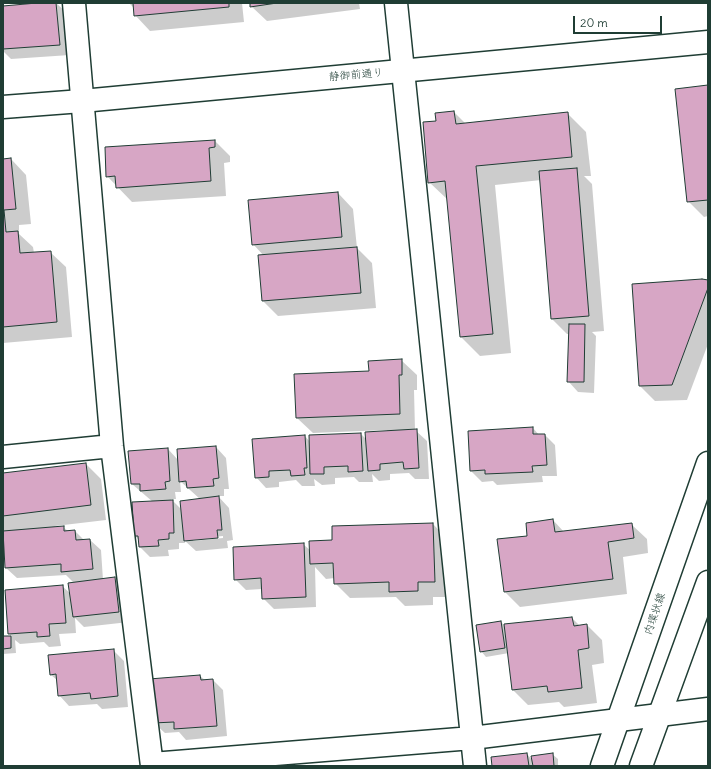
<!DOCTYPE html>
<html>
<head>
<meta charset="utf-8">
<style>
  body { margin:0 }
  #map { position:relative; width:711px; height:769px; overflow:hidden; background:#fff; font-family:Delius,sans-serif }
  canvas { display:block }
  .frame { position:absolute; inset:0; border:4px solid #1f3d34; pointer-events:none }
  .scale { position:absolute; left:573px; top:16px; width:89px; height:18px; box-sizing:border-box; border:2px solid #1f3d34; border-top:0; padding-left:5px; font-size:12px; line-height:14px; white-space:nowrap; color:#1f3d34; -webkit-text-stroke:3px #fff; paint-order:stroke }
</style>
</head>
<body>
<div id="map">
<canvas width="711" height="769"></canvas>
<div class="frame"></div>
<div class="scale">20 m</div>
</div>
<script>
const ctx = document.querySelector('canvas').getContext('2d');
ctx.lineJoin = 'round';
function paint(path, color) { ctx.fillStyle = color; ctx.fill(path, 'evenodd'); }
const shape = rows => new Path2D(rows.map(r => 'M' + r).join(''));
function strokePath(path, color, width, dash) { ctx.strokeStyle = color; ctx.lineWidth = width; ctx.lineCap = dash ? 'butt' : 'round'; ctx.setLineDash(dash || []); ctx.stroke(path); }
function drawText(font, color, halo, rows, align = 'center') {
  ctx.font = font + ' Delius,"Klee One",sans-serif'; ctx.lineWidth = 3; ctx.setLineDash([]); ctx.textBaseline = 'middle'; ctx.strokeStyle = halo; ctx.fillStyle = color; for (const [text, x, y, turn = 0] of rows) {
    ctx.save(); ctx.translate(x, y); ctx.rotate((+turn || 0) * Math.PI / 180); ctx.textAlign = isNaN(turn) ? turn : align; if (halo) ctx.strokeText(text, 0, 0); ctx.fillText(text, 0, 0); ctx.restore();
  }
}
paint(shape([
  [56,3,67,13,70,55,11,59,3,51,3,7],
  [129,3,242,3,244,22,150,31,135,15,134,8],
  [251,3,359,3,360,9,267,21,251,6],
  [708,86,708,216,704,217,688,201],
  [454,112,466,124,567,113,586,132,591,176,584,176,592,184,604,331,592,332,596,336,594,393,578,392,568,381,569,334,567,334,552,319,541,180,495,185,511,353,480,356,461,337,448,200,429,182,437,122],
  [215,141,230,156,230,162,224,163,226,196,132,202,107,176],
  [11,159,26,175,31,224,19,225,19,234,33,247,34,253,50,252,66,267,72,337,3,343,3,160],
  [338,193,353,209,357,248,372,263,376,308,278,316,263,301,264,256,253,244],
  [708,281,708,344,687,400,655,401,640,386],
  [401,360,417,375,417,390,414,390,415,430,427,441,429,479,415,479,409,473,390,474,390,480,379,481,372,474,373,482,359,482,354,477,335,478,335,484,322,485,314,479,315,486,302,486,296,480,279,482,279,487,266,488,256,477,305,436,310,442,361,434,367,440,387,432,387,430,313,433,297,418,295,375,370,372],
  [533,428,539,435,545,435,555,445,557,476,542,476,543,482,497,485,493,481,482,482,471,471],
  [216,447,226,458,229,489,224,489,224,496,218,496,229,508,233,540,227,541,228,548,196,551,184,540,185,543,179,543,179,549,168,550,169,556,150,557,140,547,139,540,135,536,153,502,132,484,168,449,178,460],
  [180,481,200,499,182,510,171,499,176,499,175,492,181,492],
  [223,536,223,538,193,541,193,539],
  [86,464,101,479,106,520,55,526,56,528,63,527,68,531,75,531,84,540,90,540,101,550,103,580,114,578,125,589,129,622,84,627,75,618,76,633,59,634,61,646,49,647,44,642,20,644,15,640,16,653,3,654,3,637,12,637,9,634,62,586,71,594,74,583,66,575,17,578,6,568,3,532,3,474],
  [553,520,564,532,631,524,647,539,648,553,623,557,627,594,520,607,505,592,498,540,528,537],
  [433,524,448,540,450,597,433,597,433,605,405,606,396,597,350,598,335,583,335,578,326,579,315,567,316,607,274,609,263,598,262,589,246,590,235,579,303,544,311,551,333,541],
  [572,618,580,626,587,625,602,640,604,663,592,665,597,703,564,707,559,702,528,705,513,690,509,653,486,657,481,651,501,622,506,627],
  [113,650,124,661,128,707,102,709,97,704,69,706,59,695,57,680,51,675],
  [200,676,205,680,213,680,223,690,227,736,186,740,179,732,165,733,154,723],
  [527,754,533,761,552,754,558,759,558,766,493,766]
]), '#0003');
const building = shape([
  [37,3,56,3,60,45,3,49,3,6,37,3],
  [133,3,229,3,229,7,134,16,133,3],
  [250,3,277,3,250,7,250,3],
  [708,85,708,200,687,202,675,89,708,85],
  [454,111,456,124,568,112,572,157,476,166,493,334,460,337,445,181,428,183,423,122,436,121,435,113,454,111],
  [215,140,215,147,209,148,211,181,116,188,115,176,106,177,105,147,215,140],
  [11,158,16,209,4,210,6,232,18,231,20,253,51,251,57,322,3,327,3,159,11,158],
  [577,168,589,316,551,319,539,171,577,168],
  [338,192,342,237,252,245,248,200,338,192],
  [357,247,361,293,262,301,258,255,357,247],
  [702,279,708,280,708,288,672,385,639,386,632,284,702,279],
  [569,324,585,324,584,382,567,382,569,324],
  [402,359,402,375,399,375,400,414,296,418,294,374,369,371,368,361,402,359],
  [533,427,533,434,545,434,547,465,532,466,533,472,485,474,485,470,470,471,468,431,533,427],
  [417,429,419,468,404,469,403,462,380,464,380,470,368,471,365,432,417,429],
  [361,433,363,471,348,472,348,466,324,467,324,474,310,474,309,435,361,433],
  [305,435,307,468,304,468,305,475,291,476,290,470,269,471,269,477,255,478,252,439,305,435],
  [216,446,219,478,213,479,214,486,187,488,186,481,179,482,177,449,216,446],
  [168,448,170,481,165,482,166,489,140,491,140,484,131,484,128,451,168,448],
  [86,463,91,505,3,516,3,473,86,463],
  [219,496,222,530,217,530,218,538,184,541,180,501,219,496],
  [173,500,174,533,169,533,169,539,158,540,159,546,139,547,138,536,134,536,132,502,173,500],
  [553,519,555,532,632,523,634,538,608,542,613,579,504,592,497,539,527,536,526,523,553,519],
  [433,523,435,582,418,582,418,591,389,592,389,582,334,584,333,563,310,564,309,541,332,540,332,526,433,523],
  [64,526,64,531,75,530,76,540,90,539,93,569,61,572,61,564,5,568,3,531,64,526],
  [304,543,306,597,262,599,261,578,234,580,233,547,304,543],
  [115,577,119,612,73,617,68,583,115,577],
  [63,585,66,623,49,624,50,636,37,637,37,632,8,634,5,590,63,585],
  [572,617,574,626,587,624,589,648,578,650,582,688,548,692,547,686,512,690,504,624,572,617],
  [501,621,505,648,480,652,476,625,501,621],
  [3,636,11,636,11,648,3,649,3,636],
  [114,649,118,696,91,699,90,693,58,696,56,674,50,675,48,655,114,649],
  [200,675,201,680,213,679,217,726,174,729,174,722,153,723,149,679,200,675],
  [527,753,529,766,492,766,491,757,527,753],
  [553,753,554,766,533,766,531,756,553,753]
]);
paint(building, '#d7a6c5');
strokePath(building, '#1f3d34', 1);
const street = shape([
  [74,3,112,446,152,766],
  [396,3,475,766],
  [3,457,112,446],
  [152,764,472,738,708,709]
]);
const secondary = shape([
  [3,107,82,101,708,42],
  [602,766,708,463],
  [641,766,708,582]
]);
strokePath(street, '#1f3d34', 25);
strokePath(secondary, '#1f3d34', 25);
strokePath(street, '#fff', 22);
strokePath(secondary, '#fff', 22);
drawText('11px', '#1f3d34', '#fff', [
  ["静御前通り",356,75,-5],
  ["内環状線",655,614,-71]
]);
</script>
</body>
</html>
